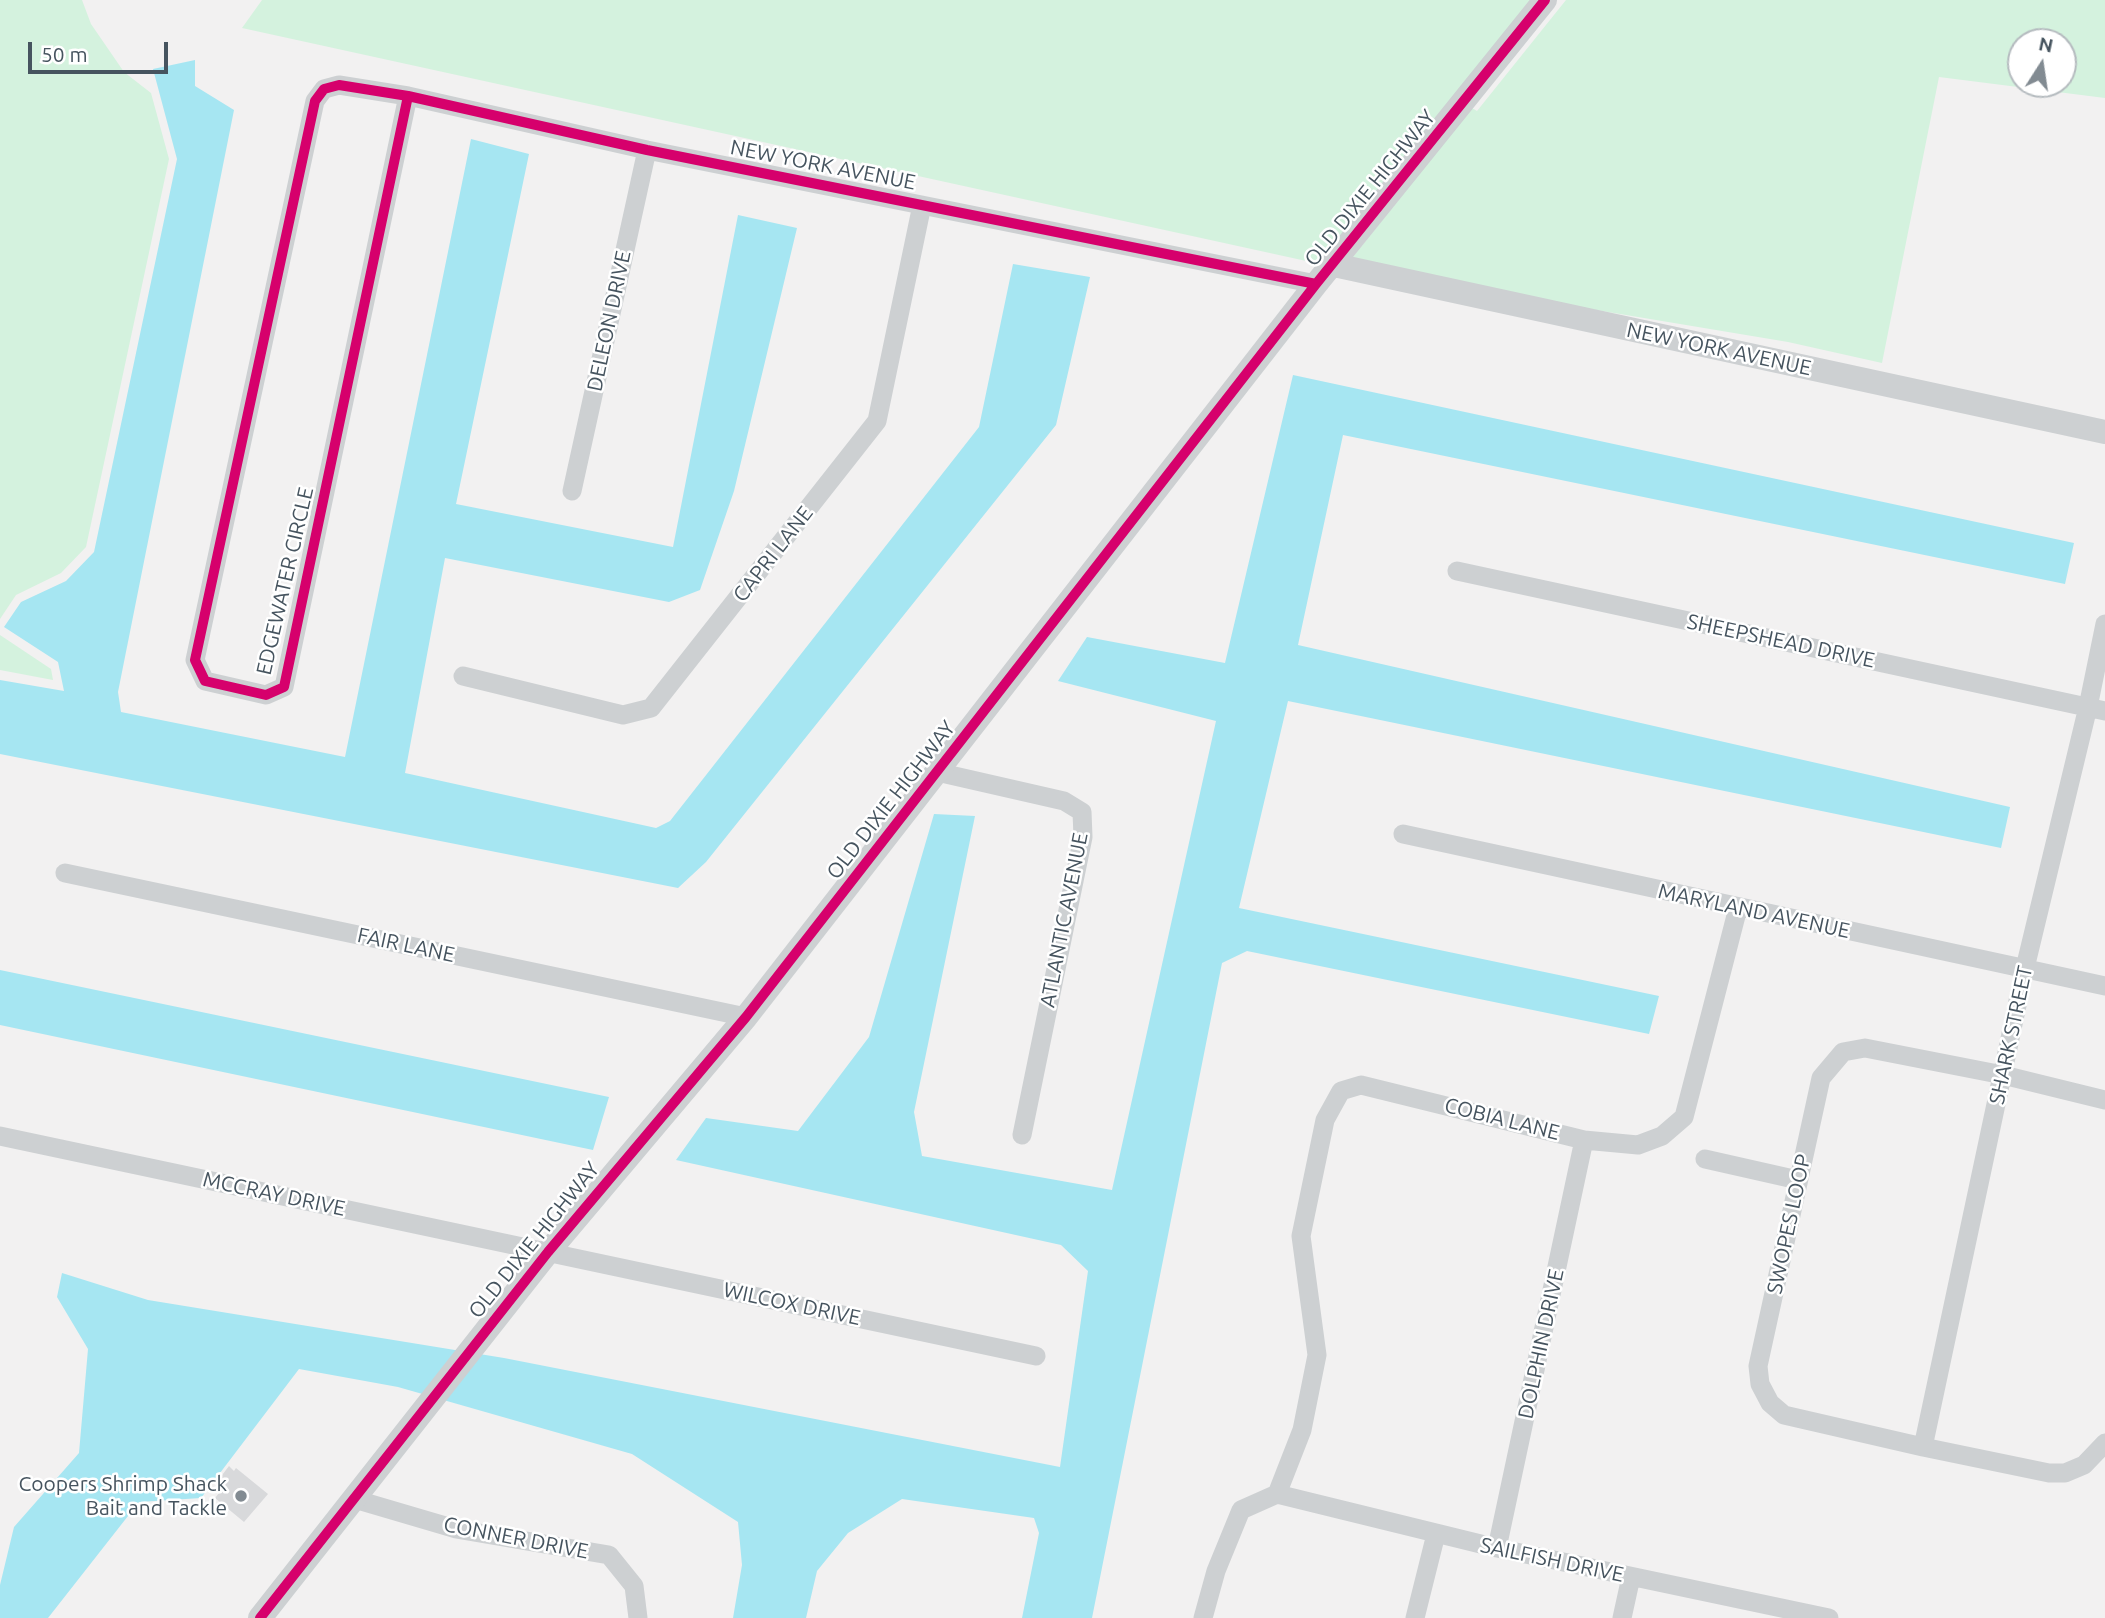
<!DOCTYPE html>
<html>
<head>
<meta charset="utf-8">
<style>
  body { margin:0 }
  #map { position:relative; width:2105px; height:1618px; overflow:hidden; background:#f2f1f1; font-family:Ubuntu,sans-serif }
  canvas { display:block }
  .north { position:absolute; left:2007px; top:28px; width:70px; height:70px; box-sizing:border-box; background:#fff; border:2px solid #b5bbbf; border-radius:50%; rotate:12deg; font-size:19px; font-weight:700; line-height:28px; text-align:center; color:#46545f }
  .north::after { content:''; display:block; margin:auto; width:24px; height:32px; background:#828b92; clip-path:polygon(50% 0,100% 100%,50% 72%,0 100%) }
  .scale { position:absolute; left:28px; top:42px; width:140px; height:32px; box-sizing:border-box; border:4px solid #46545f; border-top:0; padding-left:9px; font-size:21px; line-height:24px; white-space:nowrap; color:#46545f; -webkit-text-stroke:5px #fff; paint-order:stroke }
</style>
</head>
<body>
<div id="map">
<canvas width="2105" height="1618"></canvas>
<div class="north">N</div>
<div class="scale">50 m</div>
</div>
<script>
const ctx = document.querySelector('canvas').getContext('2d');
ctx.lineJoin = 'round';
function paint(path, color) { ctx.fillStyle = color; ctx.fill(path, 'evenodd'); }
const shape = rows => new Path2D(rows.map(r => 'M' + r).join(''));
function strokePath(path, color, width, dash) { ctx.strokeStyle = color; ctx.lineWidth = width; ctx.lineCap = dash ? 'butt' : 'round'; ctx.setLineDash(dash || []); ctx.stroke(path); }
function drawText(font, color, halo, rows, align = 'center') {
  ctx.font = font + ' Ubuntu,sans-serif'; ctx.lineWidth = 5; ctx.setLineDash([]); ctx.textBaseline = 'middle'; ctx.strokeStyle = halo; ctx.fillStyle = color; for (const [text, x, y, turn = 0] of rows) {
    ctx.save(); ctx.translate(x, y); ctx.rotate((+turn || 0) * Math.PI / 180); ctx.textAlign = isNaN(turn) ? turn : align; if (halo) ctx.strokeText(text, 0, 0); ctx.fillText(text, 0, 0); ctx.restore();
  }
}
paint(shape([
  [0,0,82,0,91,24,124,72,151,93,169,159,86,547,61,573,16,595,0,619],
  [262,0,1533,0,1320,264,242,28],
  [1566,0,2105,0,2105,98,1939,77,1882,363,1788,342,1590,309,1352,258,1472,108,1477,111],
  [2021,42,2063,42,2063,84,2021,84],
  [0,635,51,669,53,680,0,670]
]), '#d4f2de');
paint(shape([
  [195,60,195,86,234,110,118,692,121,712,345,757,471,139,529,154,456,504,673,547,738,215,797,228,734,491,700,590,669,602,445,558,405,773,656,828,670,821,979,427,1013,264,1090,277,1056,425,706,862,678,888,0,754,0,680,64,691,58,662,4,627,21,602,66,581,94,552,177,159,153,69],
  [1293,375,2074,543,2065,584,1343,435,1298,645,2010,807,2001,848,1288,701,1239,908,1659,996,1649,1034,1247,951,1222,963,1092,1618,1022,1618,1039,1533,1034,1518,902,1499,848,1533,817,1571,806,1618,733,1618,742,1565,738,1522,632,1454,398,1387,299,1369,201,1498,139,1502,48,1618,0,1618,0,1585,14,1527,79,1453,88,1349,57,1297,62,1273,148,1300,504,1358,1060,1467,1088,1271,1061,1245,676,1160,706,1118,798,1131,869,1037,934,814,975,816,914,1112,922,1156,1112,1190,1216,721,1058,681,1087,637,1225,663],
  [0,970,609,1097,593,1150,0,1025]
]), '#a6e6f2');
paint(shape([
  [229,1466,234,1471,236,1468,268,1494,244,1522,215,1498,223,1488,216,1483]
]), '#d8d9db');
strokePath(shape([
  [408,96,284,687,266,695,205,681,195,660,315,101,324,89,339,85,408,96,647,150,1316,284],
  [572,491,647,150],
  [1457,571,2105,711],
  [463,676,623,715,651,708,877,421,922,205],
  [937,772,1064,801,1082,812,1083,837,1022,1135],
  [1403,834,2105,986],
  [65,873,746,1017],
  [2105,1100,2003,1075,1865,1048,1843,1052,1821,1078,1758,1366,1760,1384,1770,1403,1784,1415,1923,1447,2049,1473,2065,1473,2084,1465,2105,1443],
  [0,1136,1036,1356],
  [1705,1159,1798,1180],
  [1923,1447,2025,968,2088,707,2105,624],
  [1277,1494,1497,1548,1829,1618],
  [354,1499,456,1529,609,1555,634,1586,638,1618],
  [1497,1548,1584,1140],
  [1203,1618,1216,1571,1241,1510,1277,1494,1302,1430,1317,1355,1301,1236,1325,1120,1341,1091,1361,1085,1584,1140,1638,1145,1662,1136,1684,1117,1738,908],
  [1415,1618,1436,1534],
  [1622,1618,1631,1577]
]), '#cdd0d2', 19);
strokePath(shape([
  [1334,265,2105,432],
  [260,1618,548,1252,746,1017,1316,284,1545,0]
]), '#cdd0d2', 24);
strokePath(shape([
  [408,96,284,687,266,695,205,681,195,660,315,101,324,89,339,85,408,96,647,150,1316,284],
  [260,1618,548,1252,746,1017,1316,284,1545,0]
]), '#d6006c', 10);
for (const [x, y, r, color] of [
  [241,1496,7,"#828b92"]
]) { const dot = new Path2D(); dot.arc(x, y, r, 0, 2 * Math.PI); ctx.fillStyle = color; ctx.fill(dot); strokePath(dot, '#fff', 2.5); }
drawText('21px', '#46545f', '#fff', [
  ["NEW YORK AVENUE",823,165,11],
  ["OLD DIXIE HIGHWAY",1370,188,-51],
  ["DELEON DRIVE",609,321,-78],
  ["NEW YORK AVENUE",1719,349,12],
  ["CAPRI LANE",773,554,-52],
  ["EDGEWATER CIRCLE",285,581,-77],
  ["SHEEPSHEAD DRIVE",1781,641,12],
  ["OLD DIXIE HIGHWAY",891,800,-52],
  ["MARYLAND AVENUE",1754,911,12],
  ["ATLANTIC AVENUE",1064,920,-79],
  ["FAIR LANE",406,945,12],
  ["SHARK STREET",2011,1035,-78],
  ["COBIA LANE",1502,1119,14],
  ["MCCRAY DRIVE",274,1194,12],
  ["SWOPES LOOP",1789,1224,-78],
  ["OLD DIXIE HIGHWAY",534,1240,-51],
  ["WILCOX DRIVE",792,1304,12],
  ["DOLPHIN DRIVE",1541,1344,-78],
  ["CONNER DRIVE",516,1538,11],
  ["SAILFISH DRIVE",1552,1560,12]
]);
drawText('21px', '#46545f', '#fff', [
  ["Coopers Shrimp Shack",227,1484],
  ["Bait and Tackle",227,1508]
], 'right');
</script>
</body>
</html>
